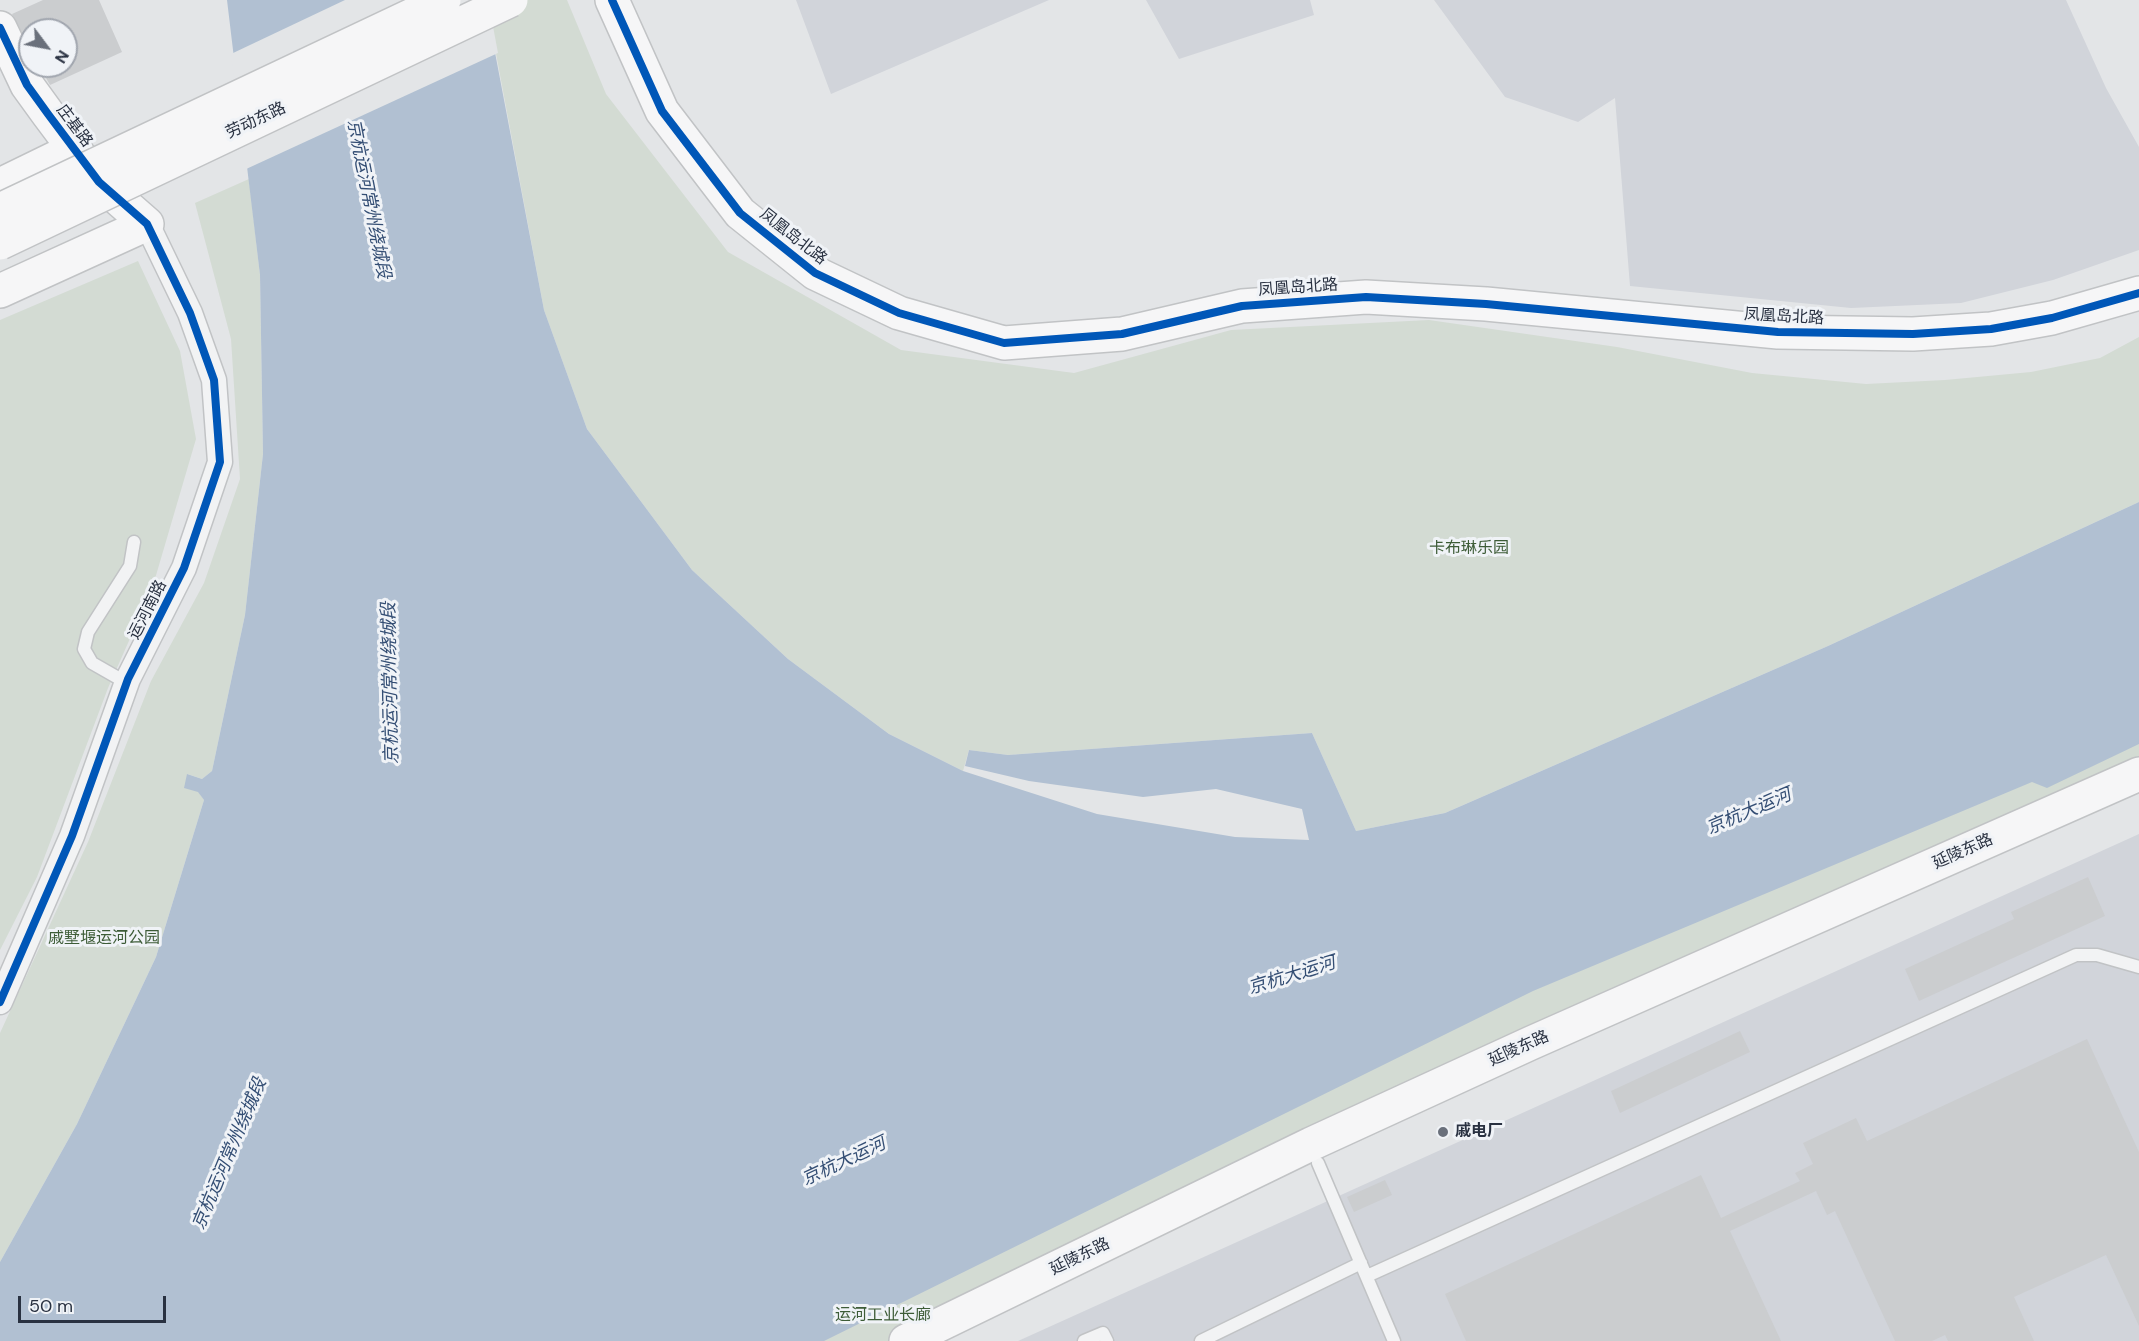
<!DOCTYPE html>
<html>
<head>
<meta charset="utf-8">
<style>
  body { margin:0 }
  #map { position:relative; width:2139px; height:1341px; overflow:hidden; background:#e3e5e7; font-family:"DM Sans",sans-serif }
  canvas { display:block }
  .north { position:absolute; left:18px; top:18px; width:60px; height:60px; box-sizing:border-box; background:#f0f3f7; border:2px solid #a0a5ae; border-radius:50%; rotate:122deg; font-size:16px; font-weight:700; line-height:24px; text-align:center; color:#293141 }
  .north::after { content:''; display:block; margin:auto; width:21px; height:27px; background:#6a707b; clip-path:polygon(50% 0,100% 100%,50% 72%,0 100%) }
  .scale { position:absolute; left:18px; top:1296px; width:148px; height:27px; box-sizing:border-box; border:3px solid #293141; border-top:0; padding-left:8px; font-size:18px; line-height:21px; white-space:nowrap; color:#293141; -webkit-text-stroke:4px #f0f3f7; paint-order:stroke }
</style>
</head>
<body>
<div id="map">
<canvas width="2139" height="1341"></canvas>
<div class="north">N</div>
<div class="scale">50 m</div>
</div>
<script>
const ctx = document.querySelector('canvas').getContext('2d');
ctx.lineJoin = 'round';
function paint(path, color) { ctx.fillStyle = color; ctx.fill(path, 'evenodd'); }
const shape = rows => new Path2D(rows.map(r => 'M' + r).join(''));
function strokePath(path, color, width, dash) { ctx.strokeStyle = color; ctx.lineWidth = width; ctx.lineCap = dash ? 'butt' : 'round'; ctx.setLineDash(dash || []); ctx.stroke(path); }
function drawText(font, color, halo, rows, align = 'center') {
  ctx.font = font + ' "DM Sans","Noto Sans SC",sans-serif'; ctx.lineWidth = 6; ctx.setLineDash([]); ctx.textBaseline = 'middle'; ctx.strokeStyle = halo; ctx.fillStyle = color; for (const [text, x, y, turn = 0] of rows) {
    ctx.save(); ctx.translate(x, y); ctx.rotate((+turn || 0) * Math.PI / 180); ctx.textAlign = isNaN(turn) ? turn : align; if (halo) ctx.strokeText(text, 0, 0); ctx.fillText(text, 0, 0); ctx.restore();
  }
}
paint(shape([
  [796,0,1049,0,831,94],
  [1146,0,1310,0,1314,15,1179,59],
  [1434,0,2066,0,2106,88,2139,147,2139,250,2053,280,1961,303,1851,308,1630,286,1615,98,1578,122,1505,97],
  [2139,834,2139,1341,1018,1341,1916,935]
]), '#d1d4da');
paint(shape([
  [486,0,567,0,606,94,728,252,901,350,1074,373,1231,330,1429,320,1617,347,1752,373,1866,384,1945,380,2031,372,2100,358,2139,337,2139,502,1828,646,1445,813,1356,831,1312,733,1008,755,969,750,963,771,889,734,788,659,692,570,587,429,544,310],
  [249,179,260,275,263,454,245,615,212,771,202,779,187,774,204,800,156,957,77,1124,0,1262,0,1033,88,842,151,681,204,583,240,479,231,339,195,203],
  [138,261,180,351,196,439,152,589,108,688,37,877,0,950,0,320],
  [2139,727,2139,759,1243,1169,888,1341,773,1341,1517,994]
]), '#d3dbd3');
paint(shape([
  [227,0,485,0,544,310,587,429,692,570,788,659,889,734,963,771,1097,814,1235,837,1309,840,1302,809,1216,789,1143,797,1029,781,965,766,969,750,1008,755,1312,733,1356,831,1445,813,1828,646,2139,502,2139,744,2047,788,2032,782,1533,991,824,1341,0,1341,0,1262,77,1124,156,957,204,800,198,792,184,788,187,774,202,779,212,771,245,615,263,454,260,275]
]), '#b1c0d2');
paint(shape([
  [345,0,488,0,498,53,244,170,231,54]
]), '#e3e5e7');
paint(shape([
  [43,0,99,0,122,52,50,85,39,66,66,66,66,30,30,30,30,48,12,14],
  [2088,877,2105,916,1919,1001,1905,969,2014,919,2011,912],
  [1740,1031,1750,1052,1620,1113,1611,1091],
  [2087,1039,2139,1152,2139,1326,2106,1255,2014,1297,2034,1341,1948,1341,1945,1335,1932,1341,1895,1341,1835,1211,1827,1215,1816,1191,1730,1231,1781,1341,1466,1341,1445,1294,1701,1175,1721,1218,1800,1181,1795,1173,1813,1164,1803,1143,1856,1118,1867,1141],
  [1385,1180,1392,1195,1354,1212,1347,1197]
]), '#cbcdcf');
const lane = shape([
  [127,683,92,663,84,649,88,632,130,566,134,542],
  [1318,1163,1394,1341],
  [1367,1276,2076,955,2097,955,2139,967],
  [1084,1341,1103,1333,1107,1341],
  [1201,1341,1361,1263]
]);
const street = shape([
  [0,1002,72,836,128,679,184,568,220,462,214,380,190,313,147,224]
]);
const secondary = shape([
  [612,0,662,111,740,213,815,273,899,313,1004,343,1122,334,1242,306,1366,297,1486,304,1778,332,1913,334,1991,329,2052,318,2139,293],
  [0,28,27,85,48,114,99,182,147,224,0,291],
  [0,185,74,149],
  [906,1341,1311,1144,1531,1043,2139,774]
]);
strokePath(lane, '#c1c3c5', 15);
strokePath(street, '#c1c3c5', 27);
strokePath(secondary, '#c1c3c5', 36);
strokePath(lane, '#f2f3f4', 12);
strokePath(street, '#f2f3f4', 24);
strokePath(secondary, '#f6f6f7', 33);
const secondaryBridge = shape([
  [0,210,444,0],
  [0,243,511,0]
]);
strokePath(secondaryBridge, '#c1c3c5', 36, []);
strokePath(secondaryBridge, '#f6f6f7', 33);
strokePath(shape([
  [612,0,662,111,740,213,815,273,899,313,1004,343,1122,334,1242,306,1366,297,1486,304,1778,332,1913,334,1991,329,2052,318,2139,293],
  [0,28,27,85,48,114,99,182,147,224,190,313,214,380,220,462,184,568,128,679,72,836,0,1002]
]), '#0057b8', 8);
for (const [x, y, r, color] of [
  [1443,1132,6,"#6a707b"]
]) { const dot = new Path2D(); dot.arc(x, y, r, 0, 2 * Math.PI); ctx.fillStyle = color; ctx.fill(dot); strokePath(dot, '#f0f3f7', 2); }
drawText('16px', '#293141', '#f0f3f7', [
  ["劳动东路",256,121,-25],
  ["庄基路",74,126,53],
  ["凤凰岛北路",793,237,38],
  ["凤凰岛北路",1298,288,-4],
  ["凤凰岛北路",1784,317,3],
  ["运河南路",148,610,-63],
  ["延陵东路",1963,852,-24],
  ["延陵东路",1519,1049,-24],
  ["延陵东路",1080,1257,-26]
]);
drawText('16px', '#3d5c37', '#f0f3f7', [
  ["卡布琳乐园",1469,549],
  ["戚墅堰运河公园",104,939],
  ["运河工业长廊",883,1316]
]);
drawText('bold 16px', '#293141', '#f0f3f7', [
  ["戚电厂",1455,1132]
], 'left');
drawText('italic 18px', '#344e74', '#f0f3f7', [
  ["京杭运河常州绕城段",368,199,79],
  ["京杭运河常州绕城段",391,683,-91],
  ["京杭大运河",1749,812,-23],
  ["京杭大运河",1292,976,-17],
  ["京杭运河常州绕城段",230,1154,-67],
  ["京杭大运河",844,1162,-25]
]);
</script>
</body>
</html>
